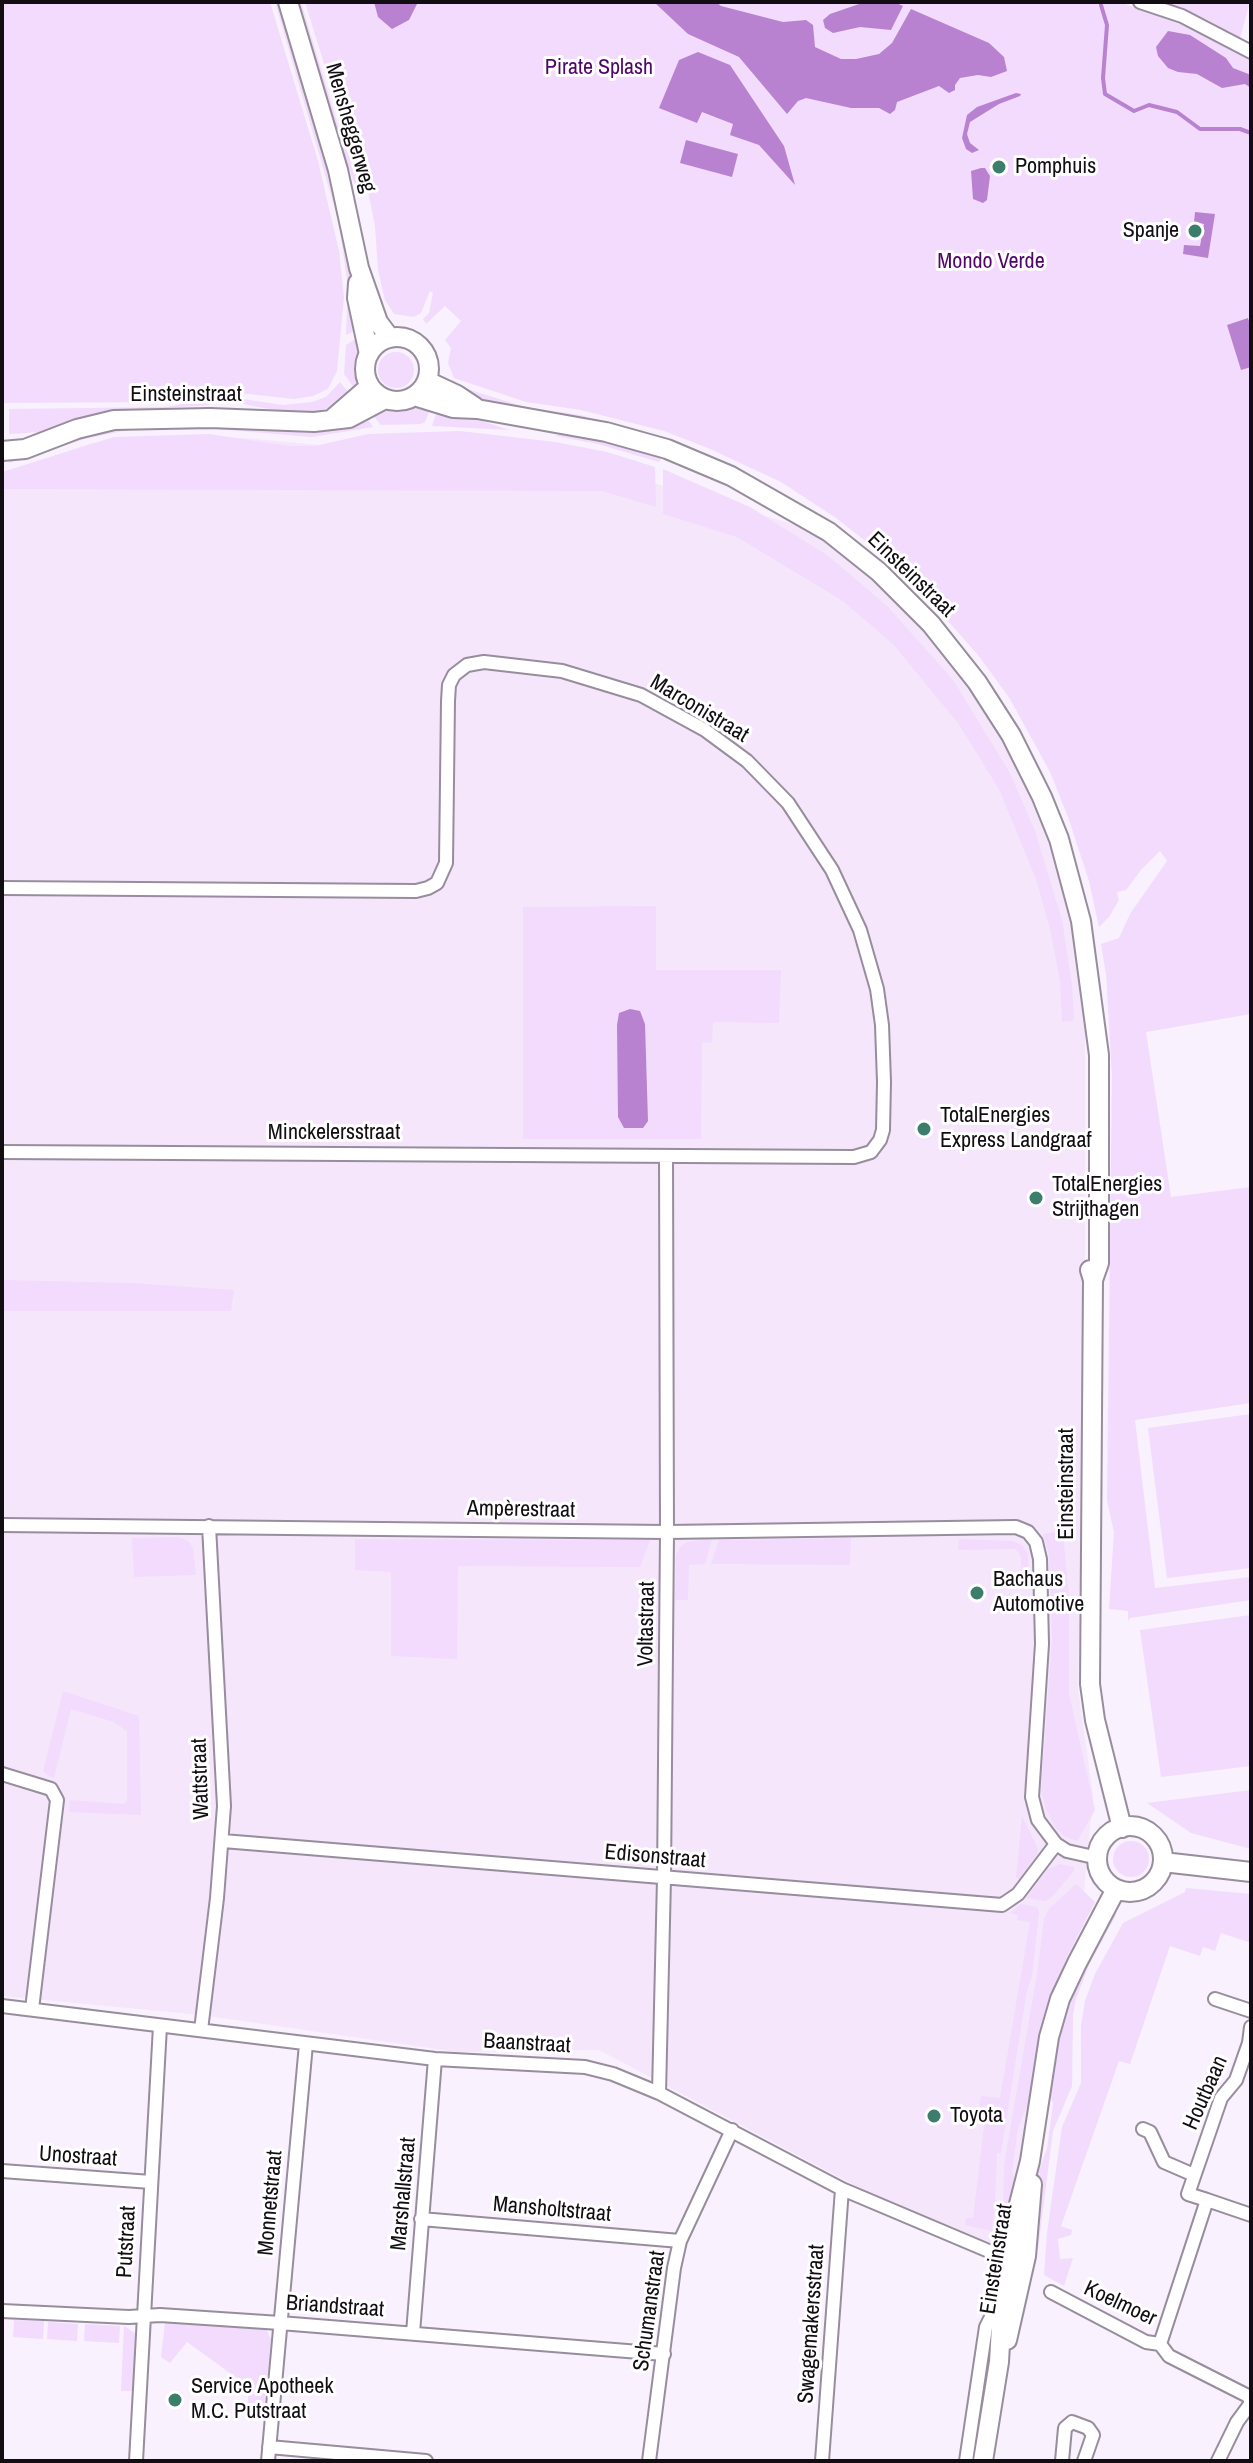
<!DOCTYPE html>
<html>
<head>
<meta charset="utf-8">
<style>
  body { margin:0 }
  #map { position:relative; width:1253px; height:2463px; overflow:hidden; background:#f9f1fd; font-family:"Archivo Narrow",sans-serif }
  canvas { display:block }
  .frame { position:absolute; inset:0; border:4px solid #110d12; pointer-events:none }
</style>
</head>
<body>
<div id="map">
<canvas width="1253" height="2463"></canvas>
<div class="frame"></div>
</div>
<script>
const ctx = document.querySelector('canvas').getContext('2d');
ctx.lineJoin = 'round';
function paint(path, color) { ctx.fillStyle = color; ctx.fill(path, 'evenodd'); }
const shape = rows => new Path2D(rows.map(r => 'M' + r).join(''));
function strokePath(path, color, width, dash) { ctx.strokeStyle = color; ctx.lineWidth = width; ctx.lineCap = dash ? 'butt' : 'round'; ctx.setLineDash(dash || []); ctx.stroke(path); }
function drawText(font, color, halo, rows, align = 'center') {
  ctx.font = font + ' "Archivo Narrow",sans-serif'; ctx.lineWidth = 6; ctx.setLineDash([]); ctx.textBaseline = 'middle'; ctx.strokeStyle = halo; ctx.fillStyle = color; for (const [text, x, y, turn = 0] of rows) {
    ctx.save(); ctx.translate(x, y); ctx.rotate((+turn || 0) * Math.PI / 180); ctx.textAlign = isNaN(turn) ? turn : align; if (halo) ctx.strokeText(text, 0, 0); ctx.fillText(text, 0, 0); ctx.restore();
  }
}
paint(shape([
  [244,438,362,449,572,459,809,529,852,561,893,596,956,664,997,727,1021,772,1042,817,1062,878,1076,937,1085,1020,1085,1347,1078,1689,1093,1795,1082,1913,1052,1985,1006,2249,869,2193,599,2050,457,2052,201,2015,2,1996,2,474,92,443]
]), '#f5e6fc');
paint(shape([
  [2,2,270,2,318,161,339,251,344,297,337,371,328,389,313,396,294,399,240,393,207,394,162,402,2,403],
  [275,2,280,2,328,163,350,262,359,329,346,335,348,286,339,223],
  [296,2,301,2,341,135,363,193,358,193,344,156],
  [305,2,1120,2,1188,27,1251,61,1251,1014,1146,1032,1171,1197,1251,1187,1251,1403,1135,1420,1155,1588,1251,1577,1251,1600,1130,1618,1128,1621,1128,1611,1109,1609,1114,1532,1107,1501,1112,1075,1106,974,1101,944,1119,938,1130,914,1167,861,1160,851,1141,870,1126,890,1117,892,1119,900,1109,917,1099,927,1089,881,1068,817,1050,772,1010,699,978,655,924,594,877,550,836,518,781,482,708,448,664,431,581,410,526,402,454,378,448,363,451,348,445,340,461,321,445,306,426,324,423,319,429,313,433,293,430,291,421,313,414,317,394,314,385,300,378,270,375,226,368,191,342,122],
  [1156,2,1250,2,1240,38,1206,19],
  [360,336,363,347,355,389,344,374,346,345],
  '378 370a18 18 0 1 1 36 0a18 18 0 1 1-36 0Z',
  [340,382,351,396,343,403,318,411,290,413,243,404,243,399,283,405,312,402,326,397],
  [454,385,525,407,580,415,668,439,667,442,485,400,463,393],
  [209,399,209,405,151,409,41,432,9,434,9,409,167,407],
  [414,405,431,407,425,422,421,424,381,425,372,414,385,408],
  [437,410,485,422,509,430,432,426],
  [366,417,373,427,312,437,216,429,128,430,88,438,9,463,9,458,113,429,212,426,315,433,345,427],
  [460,431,555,442,607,452,655,467,656,507,602,491,2,489,2,472,114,437,209,434,289,446,315,446,368,434],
  [568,433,635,448,662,457,659,462,598,444,555,436],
  [663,469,750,507,827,555,887,606,953,680,1010,773,1035,831,1062,920,1072,985,1074,1018,1072,1021,1062,1022,1060,981,1050,929,1036,879,999,789,958,723,893,644,843,601,737,537,663,514],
  [656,906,656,970,781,970,779,1023,713,1022,712,1042,702,1043,701,1139,523,1139,523,907],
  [2,1280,131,1283,234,1290,231,1311,2,1311],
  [1251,1414,1251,1568,1167,1578,1148,1428],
  [1059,1531,1063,1534,1069,1595,1069,1694,1095,1810,1077,1841,1064,1836,1055,1827,1046,1809,1041,1790,1052,1640,1049,1555,1043,1534],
  [179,1537,188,1541,193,1548,196,1575,134,1577,132,1538],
  [851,1538,850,1565,711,1564,719,1540],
  [355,1539,650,1540,640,1567,458,1566,457,1659,391,1656,391,1572,355,1570],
  [712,1539,705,1564,689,1565,688,1600,675,1600,676,1555,680,1547,687,1542],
  [959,1539,1013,1541,1023,1546,1028,1555,1029,1578,1021,1578,1021,1557,1016,1549,958,1550],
  [1251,1615,1251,1766,1161,1777,1140,1630],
  [63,1691,139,1716,141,1815,69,1812,70,1800,124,1804,127,1800,127,1731,114,1722,71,1709,54,1778,43,1772],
  [1251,1790,1251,1849,1191,1833,1147,1803],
  [1022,1816,1038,1849,1037,1855,1019,1879,1016,1877],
  '1113 1859a18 18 0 1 1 36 0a18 18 0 1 1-36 0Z',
  [1060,1864,1074,1867,1074,1871,1052,1897,1045,1901,1026,1898,1048,1869],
  [1076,1884,1095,1902,1066,1959,1046,2013,1028,2103,1018,2128,1012,2172,1017,2186,1005,2239,998,2243,1003,2219,1004,2165,1038,1968,1044,1919,1049,1909],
  [1186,1888,1251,1894,1251,1943,1221,1933,1215,1951,1203,1947,1200,1956,1170,1946,1130,2064,1119,2061,1061,2226,1072,2230,1071,2235,1058,2239,1060,2259,1073,2258,1064,2286,1044,2275,1047,2233,1062,2127,1081,2083,1081,2025,1085,2001,1095,1974,1123,1923,1185,1892],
  [1021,1904,1037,1907,1039,1912,1032,1976,1027,1990,1003,2140,1001,2153,997,2153,995,2203,992,2231,965,2225,966,2218,973,2218,985,2119,978,2118,981,2096,1000,2098,1030,1922,1017,1920,1018,1915,1010,1913],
  [1115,1913,1116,1915,1089,1965,1076,1999,1073,2015,1072,2086,1053,2131,1038,2249,1032,2249,1038,2173,1047,2149,1053,2104,1049,2092,1060,2032,1080,1977],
  [14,2320,44,2321,43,2339,13,2337],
  [48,2322,78,2324,77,2341,47,2339],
  [165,2322,266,2329,271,2339,264,2408,248,2408,248,2386,187,2342,170,2363,161,2357],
  [85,2324,120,2326,119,2343,84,2341],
  [124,2326,135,2333,133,2391,121,2391]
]), '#f2dbfd');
paint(shape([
  [374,2,418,2,409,20,392,29,378,17],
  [654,2,716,2,721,6,783,22,806,20,813,25,815,47,841,59,856,59,879,54,892,43,911,9,989,43,1004,57,1007,71,991,77,978,75,960,78,955,85,955,90,949,93,939,86,897,102,895,110,890,114,879,108,851,108,806,98,798,101,787,114,739,57,688,34],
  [865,2,894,2,903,6,891,30,860,27,833,33,825,28,823,20,830,14],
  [1168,31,1190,35,1226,58,1233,68,1251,75,1251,88,1245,84,1222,88,1197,74,1178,72,1168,68,1158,56,1156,47],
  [698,52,730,65,784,146,795,185,759,145,730,135,733,124,702,112,697,123,659,108,679,60],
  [1016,93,1021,94,1020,96,999,104,970,122,967,134,970,143,979,150,972,153,966,149,962,138,967,115,977,107],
  [686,140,738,154,732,177,680,163],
  [981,168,985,168,990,176,987,200,983,203,973,199,971,171],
  [1195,212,1215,214,1208,258,1183,254,1184,245,1200,246,1204,224,1194,222],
  [1248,318,1251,327,1251,367,1241,370,1227,325],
  [630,1009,640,1011,645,1024,648,1121,643,1128,624,1128,618,1117,617,1025,619,1013]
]), '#b882d1');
strokePath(shape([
  [1101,5,1107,25,1103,78,1105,94,1134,111,1149,105,1177,112,1200,129,1240,129,1251,133]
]), '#b882d1', 4);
const street = shape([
  [1140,2,1182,16,1251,52],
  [2,888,416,891,428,888,437,883,446,863,448,701,449,685,454,675,467,665,484,662,562,671,641,695,705,730,747,761,788,803,832,870,860,930,877,989,882,1025,884,1082,883,1130,880,1140,871,1152,854,1157,2,1152],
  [2,1525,667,1532,1016,1527,1028,1532,1036,1542,1040,1559,1042,1644,1032,1797,1038,1820,1056,1844,1018,1894,1002,1905,223,1841],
  [2,1774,51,1789,57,1800,32,2009],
  [1056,1844,1067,1851,1098,1858],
  [1215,1999,1251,2011],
  [2,2006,435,2059,585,2067,613,2074,659,2093,842,2189,1010,2260],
  [201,2030,217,1898,224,1806,209,1526],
  [659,2093,664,1879,667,1532,666,1156],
  [1143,2129,1150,2132,1164,2162,1194,2175],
  [2,2171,151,2182],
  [1207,2200,1251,2215],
  [421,2219,680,2241],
  [1051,2292,1146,2342,1160,2344,1169,2356,1248,2396,1251,2402],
  [2,2311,129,2317,160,2315,280,2323,664,2354],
  [413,2333,435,2059],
  [1160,2344,1207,2200,1188,2194,1221,2098,1236,2080,1249,2043,1251,2027],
  [269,2447,426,2461],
  [136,2461,160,2026],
  [268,2461,306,2044],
  [649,2461,674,2268,680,2241,732,2130],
  [822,2461,842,2189],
  [966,2461,986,2327,992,2315,1002,2309],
  [1062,2461,1065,2428,1072,2422,1088,2428,1093,2435,1084,2461],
  [1218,2461,1237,2422,1251,2403]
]);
const secondary = shape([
  [288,2,338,170,359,268,378,322,390,338],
  [358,283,357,298,369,354],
  '365 369a32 32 0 1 1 64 0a32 32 0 1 1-64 0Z',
  [427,381,457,395,475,407],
  [414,396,453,408,477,409,606,432,667,449,731,476,829,532,879,572,931,624,977,682,1011,735,1042,797,1059,839,1081,921,1099,1055,1099,1263,1093,1280],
  [332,419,370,386],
  [2,451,25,449,77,429,114,420,210,418,314,422,349,418,385,399],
  [1090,1270,1093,1280,1090,1684,1095,1720,1122,1828],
  '1097 1859a33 33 0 1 1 66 0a33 33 0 1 1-66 0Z',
  [1163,1862,1251,1872],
  [1007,2340,1026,2256,1032,2184],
  [983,2461,999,2362,1002,2309,1017,2212,1030,2161,1049,2037,1060,1999,1077,1963,1116,1889]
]);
strokePath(street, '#978d9c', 16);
strokePath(secondary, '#978d9c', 22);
strokePath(street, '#fff', 12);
strokePath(secondary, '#fff', 18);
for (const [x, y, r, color] of [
  [999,167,8,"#3d7d6c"],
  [1195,231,8,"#3d7d6c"],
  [924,1129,8,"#3d7d6c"],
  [1036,1198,8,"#3d7d6c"],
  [977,1593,8,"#3d7d6c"],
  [934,2116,8,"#3d7d6c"],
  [175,2400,8,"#3d7d6c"]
]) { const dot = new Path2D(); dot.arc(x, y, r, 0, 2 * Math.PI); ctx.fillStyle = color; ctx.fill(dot); strokePath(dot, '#fff', 3); }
drawText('22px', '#51056a', '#fff', [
  ["Pirate Splash",599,68],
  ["Mondo Verde",991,262]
]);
drawText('22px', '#110d12', '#fff', [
  ["Mensheggerweg",350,128,74],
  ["Einsteinstraat",186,395],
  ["Einsteinstraat",911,575,44],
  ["Marconistraat",699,709,31],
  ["Minckelersstraat",334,1133],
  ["Einsteinstraat",1067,1484,-90],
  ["Ampèrestraat",521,1510,1],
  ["Voltastraat",647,1624,-89],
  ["Wattstraat",201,1779,-92],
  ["Edisonstraat",655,1857,5],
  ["Baanstraat",527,2044,3],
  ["Houtbaan",1206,2093,-66],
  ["Unostraat",78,2157,4],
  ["Marshallstraat",404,2194,-85],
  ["Monnetstraat",271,2203,-85],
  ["Mansholtstraat",552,2210,5],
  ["Putstraat",127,2242,-87],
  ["Einsteinstraat",997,2259,-81],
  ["Koelmoer",1120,2304,25],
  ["Briandstraat",335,2307,4],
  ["Schumanstraat",650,2311,-82],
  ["Swagemakersstraat",812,2324,-86]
]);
drawText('22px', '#110d12', '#fff', [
  ["Pomphuis",1015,167],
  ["Spanje",1179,231,"right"],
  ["TotalEnergies",940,1116],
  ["Express Landgraaf",940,1141],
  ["TotalEnergies",1052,1185],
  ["Strijthagen",1052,1210],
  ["Bachaus",993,1580],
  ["Automotive",993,1605],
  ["Toyota",950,2116],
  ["Service Apotheek",191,2387],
  ["M.C. Putstraat",191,2412]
], 'left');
</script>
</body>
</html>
